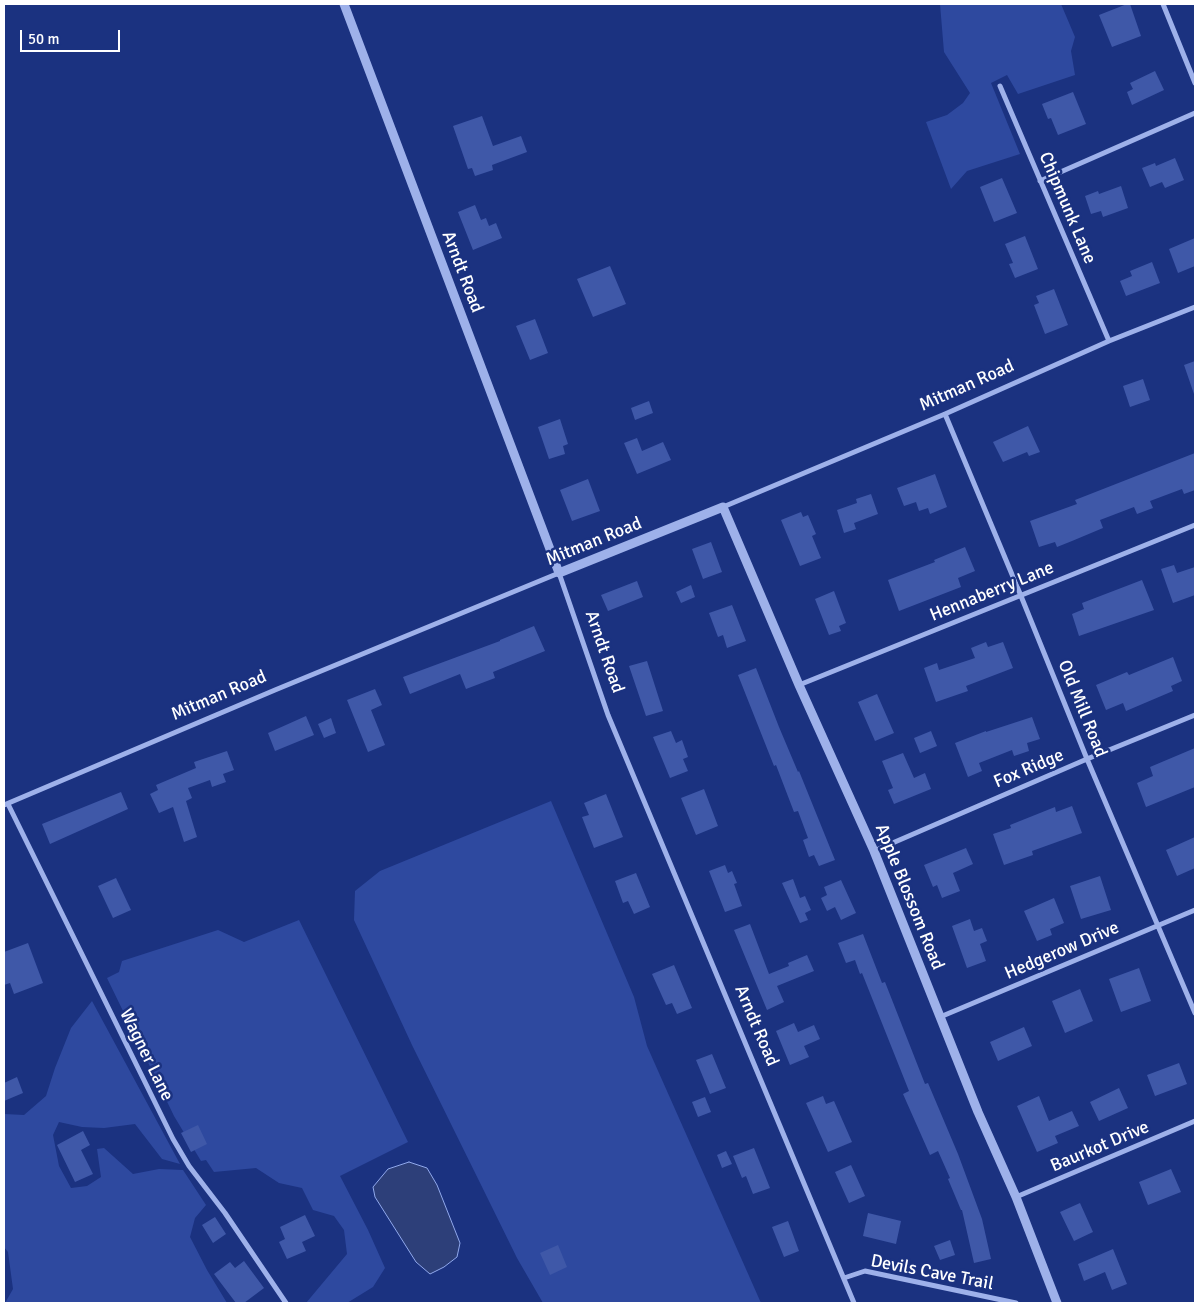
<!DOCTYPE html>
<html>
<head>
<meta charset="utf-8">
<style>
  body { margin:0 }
  #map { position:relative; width:1199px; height:1307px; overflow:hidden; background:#1b3280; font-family:Signika,sans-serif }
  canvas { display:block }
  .frame { position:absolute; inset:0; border:5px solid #fff; pointer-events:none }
  .scale { position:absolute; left:20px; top:30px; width:100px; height:22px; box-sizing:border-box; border:2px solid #fff; border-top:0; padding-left:6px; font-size:15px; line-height:18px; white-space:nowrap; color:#fff; -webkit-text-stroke:4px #1b3280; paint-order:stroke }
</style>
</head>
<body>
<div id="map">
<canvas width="1199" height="1307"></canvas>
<div class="frame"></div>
<div class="scale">50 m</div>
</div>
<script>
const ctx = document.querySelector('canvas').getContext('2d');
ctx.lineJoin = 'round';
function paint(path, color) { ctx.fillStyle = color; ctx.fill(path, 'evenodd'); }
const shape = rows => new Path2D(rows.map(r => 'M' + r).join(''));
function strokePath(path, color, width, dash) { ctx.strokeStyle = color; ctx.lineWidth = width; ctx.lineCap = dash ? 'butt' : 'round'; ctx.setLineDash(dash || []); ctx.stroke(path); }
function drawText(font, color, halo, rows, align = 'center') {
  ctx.font = font + ' Signika,sans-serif'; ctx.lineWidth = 5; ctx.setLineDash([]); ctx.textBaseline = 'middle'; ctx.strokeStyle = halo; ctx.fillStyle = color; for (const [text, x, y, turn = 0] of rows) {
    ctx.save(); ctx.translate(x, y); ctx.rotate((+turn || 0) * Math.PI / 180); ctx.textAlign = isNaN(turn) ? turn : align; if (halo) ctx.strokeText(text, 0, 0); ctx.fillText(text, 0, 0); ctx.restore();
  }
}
paint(shape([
  [940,4,1061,4,1075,37,1071,51,1075,75,1018,94,1007,75,991,83,1020,154,967,171,951,189,926,122,947,115,963,103,970,93,944,52],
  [551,801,634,997,647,1046,761,1303,543,1303,517,1258,487,1197,412,1045,354,920,355,891,380,871],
  [299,920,408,1142,340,1176,368,1230,385,1268,373,1287,347,1303,306,1303,347,1254,344,1230,334,1216,313,1210,302,1188,279,1183,256,1168,214,1172,206,1160,201,1161,174,1116,107,978,119,972,122,961,218,930,244,942],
  [92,1001,180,1164,162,1159,135,1124,104,1128,82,1127,59,1122,53,1135,59,1166,71,1188,87,1186,101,1177,97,1149,104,1148,133,1174,159,1169,183,1170,206,1205,195,1218,190,1237,207,1270,227,1303,5,1303,13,1289,8,1252,4,1247,4,1114,24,1115,46,1096,55,1068,71,1028]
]), '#2e499f');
const water = shape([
  [409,1162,427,1168,437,1185,460,1243,457,1257,444,1267,430,1274,416,1262,375,1197,373,1187,388,1169,409,1162]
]);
paint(water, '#2d3f79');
strokePath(water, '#91a9ec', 1);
paint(shape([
  [1127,4,1130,4,1141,36,1112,47,1099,15],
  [1155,71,1164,90,1132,105,1127,92,1133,89,1130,83],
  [1073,92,1086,124,1058,135,1051,118,1048,119,1042,104],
  [482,116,493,146,521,136,527,152,492,165,493,170,475,176,472,168,468,169,453,126],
  [1175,158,1184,180,1165,188,1162,182,1150,187,1142,168,1155,163,1156,166],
  [1002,178,1017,213,994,222,980,187],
  [1121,186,1128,208,1103,217,1101,211,1091,214,1085,196,1098,191,1099,194],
  [475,205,481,220,486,218,489,226,496,223,502,238,473,250,458,212],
  [1025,236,1038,269,1015,278,1009,264,1013,263,1005,244],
  [1195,238,1195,266,1178,273,1169,249],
  [1152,262,1160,283,1126,296,1120,281,1132,276,1130,271],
  [610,266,626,304,593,317,577,279],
  [1054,289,1068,325,1045,334,1034,305,1039,303,1036,296],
  [535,319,548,353,530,360,516,326],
  [1195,361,1195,393,1194,394,1184,365],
  [1143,379,1150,400,1130,407,1123,386],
  [649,401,653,413,635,420,631,408],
  [560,419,568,444,563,446,565,454,549,459,538,427],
  [1028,426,1040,452,1029,456,1027,452,1003,462,993,442],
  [637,438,642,451,663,442,671,460,637,474,624,443],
  [1195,453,1195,490,1184,494,1182,489,1150,501,1153,508,1137,514,1134,507,1100,520,1103,528,1072,541,1057,547,1055,542,1039,547,1030,521,1077,504,1075,500],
  [935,474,947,507,930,514,928,508,919,511,916,502,904,506,897,488],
  [588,479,600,511,572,521,560,490],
  [871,494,878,514,854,523,856,529,844,533,837,510,857,503,856,499],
  [801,512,803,517,808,515,816,534,812,536,821,558,800,566,781,520],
  [711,542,722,572,703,579,692,549],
  [965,547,975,571,958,578,961,587,899,611,888,580,935,562,934,560],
  [1174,565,1177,573,1195,567,1195,595,1173,603,1161,569],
  [1142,580,1154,610,1079,636,1072,614,1084,609,1082,603],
  [637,581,643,597,608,611,601,595],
  [691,585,695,597,681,603,676,592],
  [834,591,846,623,839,626,841,631,829,635,815,599],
  [732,605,746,641,727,648,723,635,718,637,709,613],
  [534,626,545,651,493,672,495,678,466,689,460,674,410,694,403,677,500,641,500,640],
  [986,642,988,647,1003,642,1013,668,966,686,968,691,936,702,924,668,937,663,939,670,975,658,971,648],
  [1173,657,1182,681,1171,686,1173,691,1126,711,1123,703,1106,710,1096,685,1127,672,1129,675],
  [647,661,663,711,646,716,629,666],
  [756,668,779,727,798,772,799,771,835,860,819,866,814,855,809,857,803,840,808,838,798,811,794,812,776,765,774,766,738,675],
  [375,689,382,705,371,710,385,745,368,752,347,700],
  [877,694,894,733,875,741,858,702],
  [306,716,314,735,275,751,268,733],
  [1032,717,1040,739,1027,743,1029,751,1014,756,1012,750,979,763,982,771,968,777,955,743,986,731,986,732],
  [331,718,336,733,324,738,318,724],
  [671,731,676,743,682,740,688,757,683,759,688,771,670,778,653,737],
  [931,731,937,746,920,753,914,738],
  [1195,748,1195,787,1146,807,1137,783,1153,776,1150,767],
  [227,751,234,770,223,774,226,782,212,787,210,780,188,788,192,798,186,801,197,837,184,842,173,807,159,813,150,794,158,790,156,785,196,768,194,762],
  [903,753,914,778,925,773,931,789,894,804,888,790,893,788,882,761],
  [704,789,718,826,696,835,681,798],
  [121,792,128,809,50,844,42,824],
  [606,794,623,837,594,848,582,817,589,815,584,803],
  [1072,806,1082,833,1032,851,1033,855,1004,865,993,834,1011,828,1010,825,1055,807,1056,812],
  [1195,837,1195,868,1177,876,1166,850],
  [966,848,973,864,953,873,960,891,942,898,937,885,933,887,924,865],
  [725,865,728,873,732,871,737,883,734,884,742,906,725,912,709,871],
  [636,873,650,907,634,914,628,901,623,903,615,881],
  [1100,876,1111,910,1081,919,1070,886],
  [116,878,131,910,113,918,98,886],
  [793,879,800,898,805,896,811,910,805,913,808,920,800,923,782,883],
  [841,880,856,913,841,920,835,907,827,911,821,898,827,895,824,887],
  [1054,898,1064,923,1050,929,1052,935,1037,941,1024,911],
  [970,919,974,931,982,928,987,941,980,944,986,961,967,968,952,926],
  [750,924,769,974,789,966,788,963,807,955,814,971,777,986,784,1002,767,1010,734,930],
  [863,934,882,983,885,982,925,1084,928,1083,958,1154,982,1219,991,1259,974,1263,962,1210,961,1210,948,1179,950,1178,938,1151,930,1155,903,1094,909,1091,862,973,860,974,855,960,846,963,838,943],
  [28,943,43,983,14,994,10,983,4,985,4,952],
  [674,965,692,1008,677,1014,672,1003,666,1005,652,974],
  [1139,968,1151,1001,1121,1012,1109,979],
  [1080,989,1093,1021,1065,1033,1052,1001],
  [794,1023,798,1032,814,1025,820,1039,804,1046,809,1057,790,1065,776,1031],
  [1024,1027,1032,1046,998,1061,990,1042],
  [712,1054,726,1088,710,1094,696,1060],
  [1179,1063,1187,1084,1155,1096,1147,1075],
  [17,1077,23,1093,4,1101,4,1083],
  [1119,1088,1128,1108,1099,1121,1090,1102],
  [823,1096,826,1104,834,1101,852,1142,828,1152,806,1103],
  [1039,1096,1049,1121,1072,1111,1079,1126,1055,1136,1058,1143,1037,1152,1017,1106],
  [705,1097,711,1112,698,1117,692,1102],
  [198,1125,207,1144,191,1152,181,1133],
  [83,1131,90,1145,81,1150,93,1174,75,1182,57,1145],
  [754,1148,770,1188,753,1194,746,1176,742,1178,733,1156],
  [726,1151,732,1164,722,1168,717,1155],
  [851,1165,865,1196,849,1203,835,1172],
  [1171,1169,1181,1192,1148,1205,1139,1182],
  [1080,1203,1093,1232,1074,1241,1060,1212],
  [868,1213,901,1221,896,1244,863,1236],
  [305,1215,315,1236,302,1242,306,1251,287,1259,279,1242,285,1239,280,1227],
  [215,1217,226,1234,213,1243,202,1225],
  [788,1221,799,1251,784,1257,772,1227],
  [950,1240,955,1255,940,1260,934,1246],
  [558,1245,567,1267,550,1275,540,1253],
  [1113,1249,1127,1284,1112,1290,1105,1272,1084,1281,1078,1264],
  [244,1261,264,1288,244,1303,236,1303,214,1274,230,1262,235,1268]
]), '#3f58a8');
strokePath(shape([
  [1163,4,1195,83],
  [1000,86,1109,341],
  [1040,181,1195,113],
  [945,414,1021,596,1087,759,1195,1013],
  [723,507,945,414,1109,341,1195,307],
  [799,685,1195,525],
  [8,804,173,1139,189,1166,225,1213,286,1303],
  [4,805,275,690,559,573,608,715,854,1303],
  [874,851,1087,759,1195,715],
  [940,1017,1195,910],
  [1016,1197,1195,1121],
  [844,1278,865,1271,1016,1303]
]), '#9eb1ea', 5);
strokePath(shape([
  [344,4,559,573,723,507,799,685,874,851,978,1112,1016,1197,1057,1303]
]), '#9eb1ea', 9);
drawText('18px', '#fff', '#1b3280', [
  ["Chipmunk Lane",1067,208,67],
  ["Arndt Road",462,272,69],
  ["Mitman Road",967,386,-24],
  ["Mitman Road",594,542,-22],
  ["Hennaberry Lane",992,592,-22],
  ["Arndt Road",604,652,71],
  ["Mitman Road",219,696,-23],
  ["Old Mill Road",1082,709,68],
  ["Fox Ridge",1029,769,-23],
  ["Apple Blossom Road",909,897,68],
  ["Hedgerow Drive",1062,951,-23],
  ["Arndt Road",756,1026,67],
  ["Wagner Lane",146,1055,64],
  ["Baurkot Drive",1100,1147,-23],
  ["Devils Cave Trail",932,1273,11]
]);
</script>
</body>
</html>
